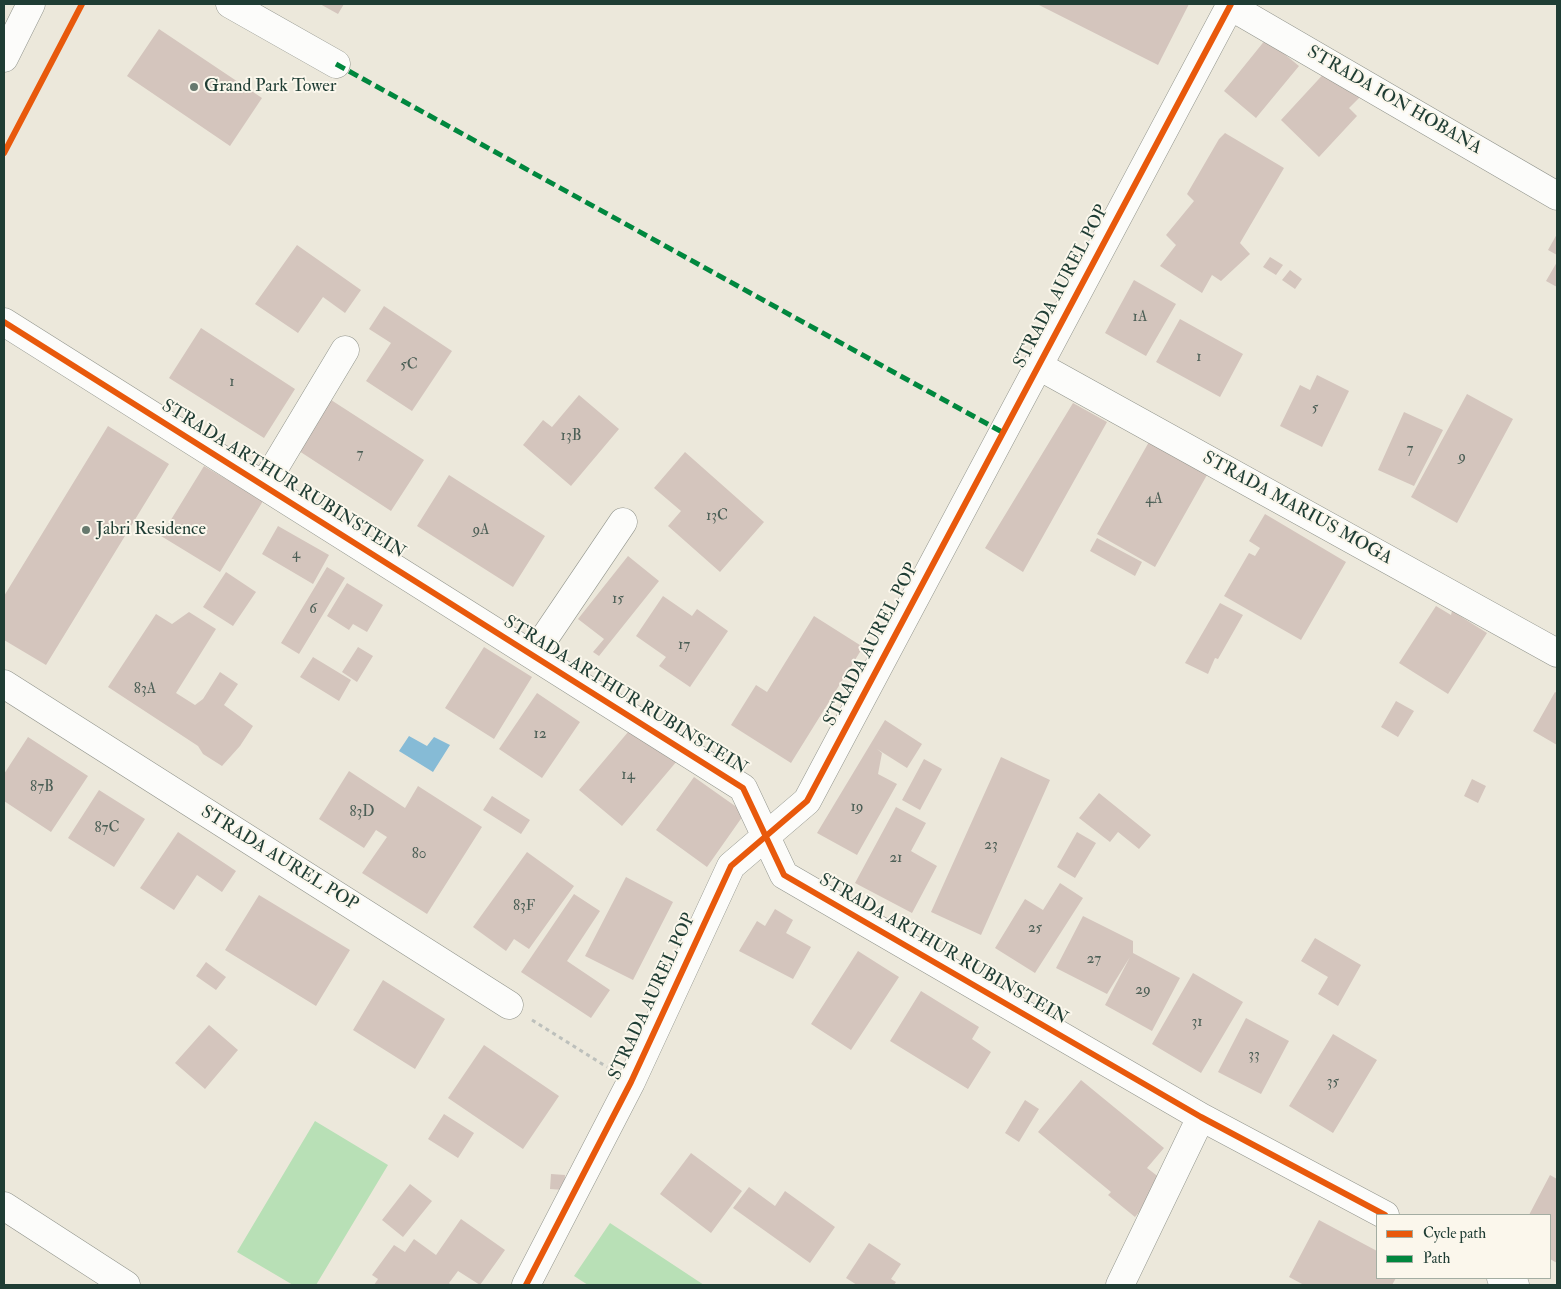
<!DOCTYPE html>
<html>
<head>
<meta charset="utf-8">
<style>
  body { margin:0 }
  #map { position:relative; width:1561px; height:1289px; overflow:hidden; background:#ece8db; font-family:"IM FELL Double Pica",serif }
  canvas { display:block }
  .frame { position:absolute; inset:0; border:5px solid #1f3d34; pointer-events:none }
  .legend { position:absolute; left:1376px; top:1214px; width:175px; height:65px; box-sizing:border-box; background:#fbf7ec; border:1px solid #a3ada2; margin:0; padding:6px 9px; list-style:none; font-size:15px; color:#1f3d34 }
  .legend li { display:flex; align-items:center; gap:10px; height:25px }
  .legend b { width:25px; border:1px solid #a3ada2 }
</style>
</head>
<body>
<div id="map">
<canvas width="1561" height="1289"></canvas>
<div class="frame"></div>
<ul class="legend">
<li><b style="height:6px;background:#e8590c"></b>Cycle path</li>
<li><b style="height:6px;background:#00873e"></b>Path</li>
</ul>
</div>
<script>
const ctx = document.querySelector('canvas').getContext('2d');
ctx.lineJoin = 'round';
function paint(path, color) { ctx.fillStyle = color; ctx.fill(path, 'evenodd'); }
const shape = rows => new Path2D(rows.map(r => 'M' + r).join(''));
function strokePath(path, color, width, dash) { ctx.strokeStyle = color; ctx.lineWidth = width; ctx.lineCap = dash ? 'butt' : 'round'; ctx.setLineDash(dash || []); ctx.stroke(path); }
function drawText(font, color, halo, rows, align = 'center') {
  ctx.font = font + ' "IM FELL Double Pica",serif'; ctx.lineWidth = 4; ctx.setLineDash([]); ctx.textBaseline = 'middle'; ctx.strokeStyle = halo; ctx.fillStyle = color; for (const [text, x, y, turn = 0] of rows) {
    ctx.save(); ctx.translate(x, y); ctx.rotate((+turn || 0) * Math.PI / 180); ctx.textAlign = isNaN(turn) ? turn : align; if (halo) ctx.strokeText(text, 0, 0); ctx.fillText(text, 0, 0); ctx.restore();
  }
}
paint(shape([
  [315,1121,388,1165,316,1285,293,1285,237,1252],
  [610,1223,704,1285,588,1285,574,1276]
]), '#b8e0b6');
paint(shape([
  [409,736,427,746,434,737,450,745,433,772,399,751]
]), '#86bbd6');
paint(shape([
  [320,4,344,4,338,14],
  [1037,4,1189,4,1158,65],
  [159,29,262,98,230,146,127,76],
  [1266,39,1299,66,1256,118,1224,91],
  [1329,68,1360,97,1349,108,1357,116,1319,157,1281,120],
  [1225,133,1284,168,1240,243,1250,254,1221,281,1212,275,1202,293,1160,266,1176,245,1166,235,1194,201,1187,194,1219,139],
  [1557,234,1557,255,1548,250],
  [297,245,361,290,345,313,323,297,298,333,255,304],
  [1270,257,1283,265,1276,275,1263,267],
  [1557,262,1557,287,1546,281],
  [1290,270,1302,279,1295,289,1282,280],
  [1134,280,1176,304,1146,356,1105,333],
  [384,306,452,351,412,411,366,381,391,343,369,329],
  [1180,319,1243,354,1220,397,1156,362],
  [201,328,295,389,264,438,169,378],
  [1317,375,1349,391,1322,447,1280,426,1300,385,1310,390],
  [1467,394,1513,419,1457,523,1411,497],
  [579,395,619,429,571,486,523,445,543,420,552,427],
  [328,398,424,460,391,511,296,449],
  [1073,403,1107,422,1023,572,985,548],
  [1404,412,1443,430,1414,486,1378,470],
  [108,426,169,464,46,665,4,640,4,596],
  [1154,433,1212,466,1155,567,1097,534],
  [685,452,764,522,720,572,668,526,681,511,654,488],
  [204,466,263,501,220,572,161,536],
  [449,475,545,536,513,587,417,526],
  [1265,514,1346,562,1301,640,1224,596,1249,553,1255,556,1260,548,1249,541],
  [278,526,329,555,313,584,262,554],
  [1097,538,1142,562,1135,576,1090,551],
  [628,556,659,581,599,656,593,652,604,639,578,619],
  [327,567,345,578,299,654,281,643],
  [226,572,256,592,233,626,203,607],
  [347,583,383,605,367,632,353,624,349,630,327,616],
  [663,596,692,616,697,609,728,631,690,687,659,666,666,657,636,636],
  [1220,603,1243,615,1218,659,1215,658,1208,674,1185,663],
  [1436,606,1451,615,1452,611,1487,633,1448,694,1399,663],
  [189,612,216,629,176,693,195,705,203,699,220,672,238,684,224,705,253,726,240,746,222,766,203,754,198,746,108,687,156,614,172,624],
  [814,616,863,647,791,763,731,725,756,685,767,692],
  [358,647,373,656,357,682,342,672],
  [484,647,532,677,494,739,445,708],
  [313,657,351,680,339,701,300,677],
  [1555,692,1557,693,1557,745,1533,731],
  [537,693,580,722,542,778,499,749],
  [1396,701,1414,711,1398,737,1381,727],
  [885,720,922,744,907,768,877,749,882,753,878,774,897,784,857,855,817,833],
  [634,725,677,761,622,826,579,790],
  [28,737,88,776,51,832,4,801,4,774],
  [1001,757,1050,780,981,935,931,912],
  [924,759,942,769,920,810,902,800],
  [349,771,405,808,418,786,482,827,427,914,362,873,387,837,376,830,364,848,319,819],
  [694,777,745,813,707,867,656,830],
  [1472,779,1486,786,1478,803,1464,796],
  [99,790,145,819,114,867,68,838],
  [1099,793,1151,835,1139,849,1118,832,1110,842,1079,818],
  [492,796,530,820,521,834,483,810],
  [896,807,926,823,911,851,937,866,912,913,855,883],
  [178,832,236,871,222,892,197,875,174,910,140,888],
  [1077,832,1096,843,1075,878,1057,867],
  [527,852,574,886,529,949,514,939,506,951,473,927],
  [626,877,673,902,633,980,585,956],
  [1060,883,1083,898,1035,973,995,948,1025,899,1043,910],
  [574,894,600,911,567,961,610,990,591,1018,521,972],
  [259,895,350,950,316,1006,225,950],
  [775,909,793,920,786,933,811,947,793,979,739,951,757,921,765,926],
  [1083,916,1133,941,1133,953,1180,978,1152,1031,1105,1005,1130,957,1107,994,1056,968],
  [1315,938,1361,965,1338,1006,1318,994,1328,977,1301,961],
  [858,951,899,977,851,1050,811,1024],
  [206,962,226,977,216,990,196,976],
  [1193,973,1243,1002,1201,1073,1152,1044],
  [383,980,445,1019,415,1069,353,1030],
  [921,991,979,1027,972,1039,991,1052,968,1089,890,1041],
  [1246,1018,1289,1041,1261,1094,1218,1072],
  [209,1025,238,1050,205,1089,175,1063],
  [1333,1034,1377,1060,1333,1133,1289,1106],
  [484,1045,559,1096,523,1149,448,1098],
  [1081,1080,1164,1148,1147,1168,1164,1181,1135,1217,1108,1195,1111,1192,1038,1132],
  [1025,1100,1039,1109,1019,1142,1005,1133],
  [444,1114,474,1133,458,1158,428,1139],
  [691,1153,742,1191,711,1233,660,1194],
  [551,1174,565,1175,564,1190,550,1189],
  [1550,1175,1557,1179,1557,1263,1550,1259,1550,1215,1529,1215],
  [410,1184,432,1201,403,1237,382,1220],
  [749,1187,775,1206,785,1191,835,1227,810,1263,733,1208],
  [461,1219,505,1250,480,1285,458,1271,449,1283,451,1285,374,1285,378,1279,372,1275,394,1245,405,1252,414,1239,436,1255],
  [1319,1220,1377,1251,1377,1278,1396,1278,1392,1285,1304,1285,1289,1277],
  [869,1243,901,1264,891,1279,896,1282,894,1285,857,1285,846,1278]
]), '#d4c5bd');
const minor = shape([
  [230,4,336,64],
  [1230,6,1557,196],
  [4,322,743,788,784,875,1201,1117,1385,1215],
  [1037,365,1557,653],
  [264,485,345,350],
  [533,655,623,522],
  [4,684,509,1005],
  [4,1206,126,1285],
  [1501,1278,1515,1285],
  [526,1285,631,1082,731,866,807,801,1231,4],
  [1120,1285,1201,1117]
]);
const major = shape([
  [4,58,31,4]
]);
strokePath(minor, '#91948c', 29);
strokePath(major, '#91948c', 29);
strokePath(shape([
  [532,1020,607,1067]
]), '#bdc0bc', 3, [4, 4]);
strokePath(minor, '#fcfcfa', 28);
strokePath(major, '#fcfcfa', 28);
strokePath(shape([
  [336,64,1002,432]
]), '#00873e', 5, [10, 5]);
strokePath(shape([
  [4,153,82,4],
  [4,322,743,788,784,875,1201,1117,1385,1215],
  [526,1285,631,1082,731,866,807,801,1231,4]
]), '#e8590c', 6);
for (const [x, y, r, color] of [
  [194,87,5,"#67796e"],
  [86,530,5,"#67796e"]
]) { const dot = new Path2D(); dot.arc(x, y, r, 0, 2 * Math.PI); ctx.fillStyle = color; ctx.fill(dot); strokePath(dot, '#fbf7ec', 2); }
drawText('15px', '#4c5f56', null, [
  ["1A",1140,318],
  ["1",1199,358],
  ["5C",409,366],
  ["1",232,383],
  ["5",1315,409],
  ["13B",571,437],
  ["7",1410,450],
  ["7",360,455],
  ["9",1462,458],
  ["4A",1154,500],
  ["13C",717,517],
  ["9A",481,531],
  ["4",296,555],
  ["15",618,600],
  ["6",313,610],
  ["17",684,646],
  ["83A",145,690],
  ["12",540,735],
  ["14",628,776],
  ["87B",42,788],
  ["19",857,808],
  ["83D",362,813],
  ["87C",107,829],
  ["23",991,846],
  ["80",419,855],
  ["21",896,859],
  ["83F",524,907],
  ["25",1035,929],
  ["27",1094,960],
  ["29",1143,991],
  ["31",1197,1023],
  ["33",1254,1056],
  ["35",1333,1083]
]);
drawText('18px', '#1f3d34', '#fbf7ec', [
  ["Grand Park Tower",204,87],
  ["Jabri Residence",96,530]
], 'left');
drawText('18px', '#1f3d34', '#fbf7ec', [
  ["STRADA ION HOBANA",1394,101,30],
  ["STRADA AUREL POP",1062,287,-62],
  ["STRADA ARTHUR RUBINSTEIN",283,480,32],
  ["STRADA MARIUS MOGA",1297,509,29],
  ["STRADA AUREL POP",872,645,-62],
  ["STRADA ARTHUR RUBINSTEIN",625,696,32],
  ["STRADA AUREL POP",279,859,32],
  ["STRADA ARTHUR RUBINSTEIN",943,950,30],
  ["STRADA AUREL POP",653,997,-65]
]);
</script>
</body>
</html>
